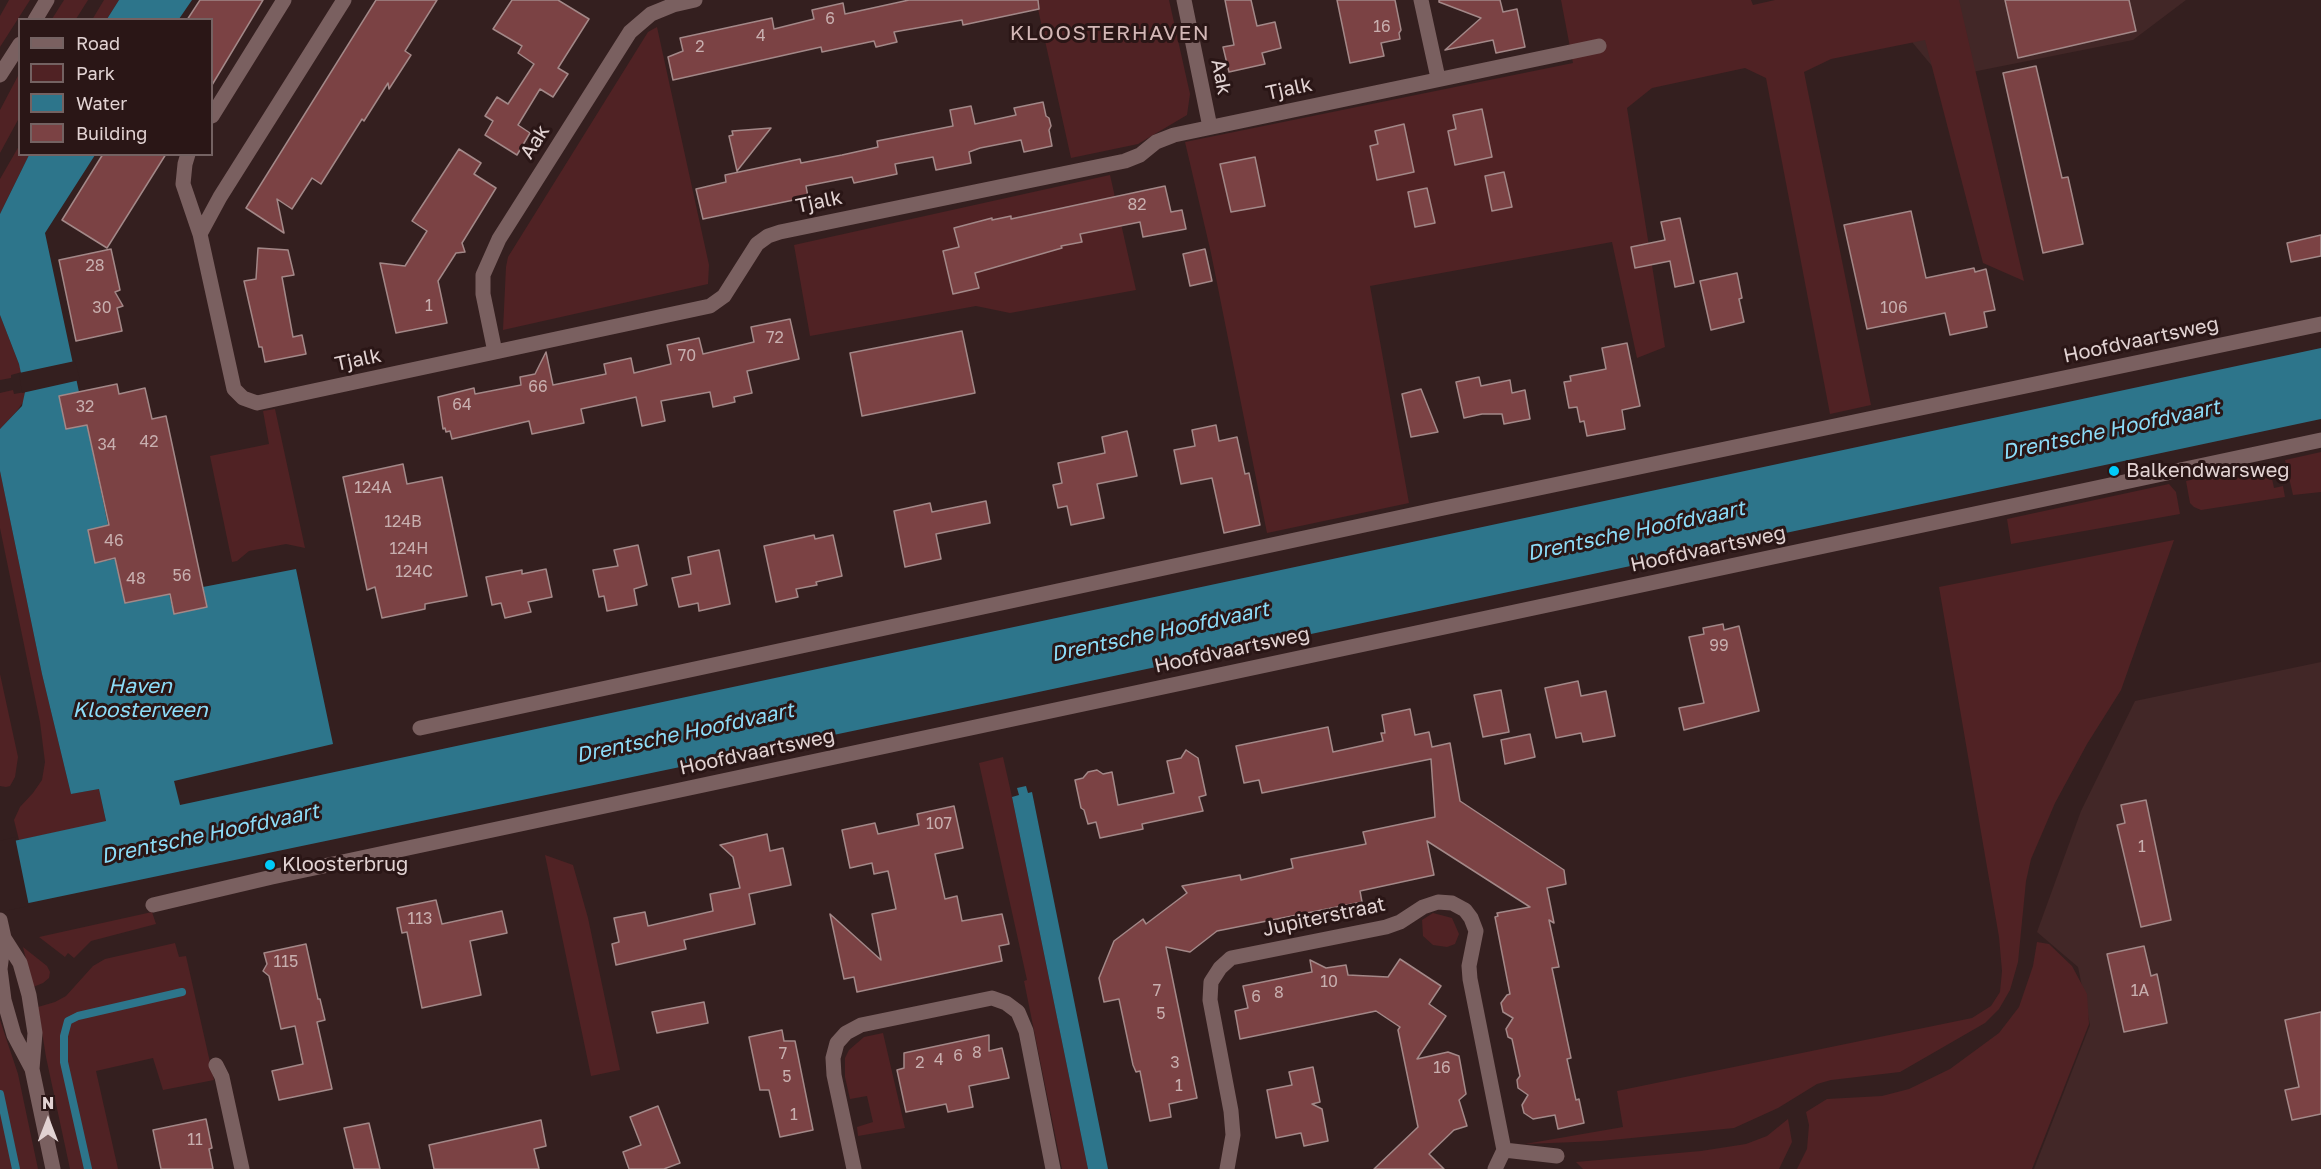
<!DOCTYPE html>
<html>
<head>
<meta charset="utf-8">
<style>
  body { margin:0 }
  #map { position:relative; width:2321px; height:1169px; overflow:hidden; background:#341f1f; font-family:"Golos Text",sans-serif }
  canvas { display:block }
  .legend { position:absolute; left:18px; top:18px; width:195px; height:138px; box-sizing:border-box; background:#2a1616; border:2px solid #746262; margin:0; padding:8px 10px; list-style:none; font-size:18px; color:#e2d3d3 }
  .legend li { display:flex; align-items:center; gap:12px; height:30px }
  .legend b { width:30px; border:2px solid #746262 }
  .north { position:absolute; left:18px; top:1091px; width:60px; height:60px; -webkit-text-stroke:4px #2a1616; paint-order:stroke; rotate:0deg; font-size:16px; font-weight:700; line-height:24px; text-align:center; color:#e2d3d3 }
  .north::after { content:''; display:block; margin:auto; width:21px; height:27px; background:#e2d3d3; clip-path:polygon(50% 0,100% 100%,50% 72%,0 100%) }
</style>
</head>
<body>
<div id="map">
<canvas width="2321" height="1169"></canvas>
<ul class="legend">
<li><b style="height:8px;background:#7a6060"></b>Road</li>
<li><b style="height:16px;background:#502224"></b>Park</li>
<li><b style="height:16px;background:#2d758b"></b>Water</li>
<li><b style="height:16px;background:#7b4244"></b>Building</li>
</ul>
<div class="north">N</div>
</div>
<script>
const ctx = document.querySelector('canvas').getContext('2d');
ctx.lineJoin = 'round';
function paint(path, color) { ctx.fillStyle = color; ctx.fill(path, 'evenodd'); }
const shape = rows => new Path2D(rows.map(r => 'M' + r).join(''));
function strokePath(path, color, width, dash) { ctx.strokeStyle = color; ctx.lineWidth = width; ctx.lineCap = dash ? 'butt' : 'round'; ctx.setLineDash(dash || []); ctx.stroke(path); }
function drawText(font, color, halo, rows, align = 'center') {
  ctx.font = font + ' "Golos Text",sans-serif'; ctx.lineWidth = 6; ctx.setLineDash([]); ctx.textBaseline = 'middle'; ctx.strokeStyle = halo; ctx.fillStyle = color; for (const [text, x, y, turn = 0] of rows) {
    ctx.save(); ctx.translate(x, y); ctx.rotate((+turn || 0) * Math.PI / 180); ctx.textAlign = isNaN(turn) ? turn : align; if (halo) ctx.strokeText(text, 0, 0); ctx.fillText(text, 0, 0); ctx.restore();
  }
}
paint(shape([
  [1877,0,2186,0,2133,40,1942,78],
  [2321,662,2321,1169,2034,1169,2090,1025,2078,967,2037,932,2081,811,2135,701]
]), '#422727');
paint(shape([
  [9,0,30,0,0,47,0,16],
  [64,0,88,0,76,19,52,19],
  [104,0,119,0,107,19,92,20],
  [1036,0,1169,0,1190,94,1187,115,1138,144,1071,158],
  [1561,0,1751,0,1753,5,1775,0,1959,0,2024,281,1983,263,1925,40,1831,59,1804,72,1871,405,1830,414,1766,78,1745,68,1652,88,1627,108,1665,347,1637,358,1612,242,1370,286,1409,503,1267,533,1211,253,1185,142,1573,63],
  [657,27,709,265,708,284,503,330,506,267,508,257,648,32],
  [19,74,19,118,0,153,0,110],
  [19,146,20,154,29,155,0,214,0,179],
  [1110,175,1136,290,1010,313,976,306,810,336,794,245],
  [0,315,22,372,11,375,11,378,0,380],
  [13,390,14,394,25,392,24,401,16,412,0,429,0,393],
  [275,409,305,548,286,544,249,551,237,561,232,562,210,456,269,444,263,411],
  [2321,452,2321,492,2293,495,2285,460],
  [2249,467,2251,478,2271,474,2274,488,2283,486,2285,497,2201,510,2194,507,2190,503,2186,481],
  [0,471,42,674,71,794,99,789,106,822,19,840,14,820,20,807,33,793,42,780,45,762,40,722,0,528],
  [2169,484,2176,492,2180,514,2011,544,2007,519],
  [2174,540,2121,690,2087,744,2055,803,2031,859,2026,881,2018,962,2010,990,1999,1009,1985,1023,1900,1072,1831,1080,1817,1084,1778,1108,1734,1128,1601,1141,1525,1144,1623,1127,1617,1091,1972,1018,1991,1006,2000,992,2002,971,1999,937,1939,587],
  [0,674,18,757,15,777,10,786,6,787,0,786],
  [1003,757,1012,797,1088,1169,1062,1169,1024,981,1027,980,979,763],
  [545,855,573,865,588,918,620,1070,591,1076],
  [152,912,156,924,91,941,74,958,68,953,65,957,39,937],
  [1433,913,1452,918,1459,934,1455,944,1447,947,1433,945,1423,936,1422,920],
  [2037,942,2049,944,2072,966,2087,994,2089,1024,2032,1169,1797,1169,1807,1149,1809,1125,1806,1112,1827,1099,1882,1096,1909,1089,1950,1069,1999,1033,2019,1007,2033,966],
  [175,943,179,957,186,956,214,1080,163,1090,153,1058,96,1071,118,1169,70,1169,46,1057,38,1007,55,1002,66,996,93,966,105,959],
  [23,947,47,966,50,972,49,978,43,983,33,987],
  [0,1020,18,1074,38,1169,0,1169],
  [883,1033,905,1128,858,1136,857,1127,873,1122,867,1096,850,1099,845,1077,845,1058,849,1050,864,1037],
  [1788,1119,1792,1142,1779,1169,1583,1169,1576,1162,1701,1151,1746,1144,1767,1136]
]), '#502224');
paint(shape([
  [119,0,192,0,179,19,107,19],
  [29,155,95,155,45,233,79,392,59,396,66,429,87,425,108,525,88,530,95,563,115,559,125,603,169,594,174,614,207,607,203,587,296,569,333,744,174,781,180,805,2321,348,2321,419,1001,700,0,909,0,844,106,821,99,789,71,794,42,674,0,471,0,429,22,406,25,392,19,364,0,315,0,214],
  [1026,786,1028,793,1032,792,1108,1169,1088,1169,1012,797,1019,795,1017,788]
]), '#2d758b');
paint(shape([
  [75,361,80,380,22,393,19,373],
  [15,837,29,906,0,912,0,841]
]), '#341f1f');
strokePath(shape([
  [0,1094,16,1169],
  [88,1169,64,1062,64,1036,68,1021,78,1016,182,992]
]), '#2d758b', 8);
const building = shape([
  [200,0,263,0,212,85,212,20,187,20,200,0],
  [376,0,437,0,405,51,411,55,389,89,388,83,364,121,362,119,321,184,312,178,292,209,277,199,284,233,246,208,376,0],
  [512,0,558,0,589,19,558,68,568,74,553,97,540,89,518,125,530,133,517,155,485,135,493,121,485,116,497,97,508,104,534,64,518,53,522,46,493,29,512,0],
  [909,0,1038,0,1039,9,963,25,962,20,894,32,897,42,876,47,874,41,822,52,821,47,673,80,668,57,683,51,680,38,772,18,774,29,814,19,812,10,843,3,845,14,909,0],
  [1225,0,1251,0,1257,26,1275,22,1281,48,1262,53,1265,64,1229,72,1223,47,1234,45,1225,0],
  [1337,0,1395,0,1401,30,1399,33,1400,39,1381,43,1384,56,1350,63,1337,0],
  [1439,0,1500,0,1503,12,1517,9,1525,47,1496,53,1493,40,1445,50,1481,18,1439,2,1439,0],
  [2005,0,2129,0,2136,31,2018,58,2005,0],
  [2036,66,2062,178,2068,177,2083,244,2043,253,2003,73,2036,66],
  [1043,102,1046,116,1049,118,1051,126,1049,130,1052,146,1024,152,1021,140,980,148,969,152,971,163,936,170,933,157,895,164,897,174,854,183,852,177,806,186,808,197,703,219,696,189,726,182,725,175,800,159,801,163,842,155,878,147,877,141,953,126,950,110,971,106,975,124,1016,115,1014,108,1043,102],
  [1482,109,1492,157,1455,165,1448,131,1456,129,1453,115,1482,109],
  [1404,124,1414,172,1377,180,1370,146,1378,144,1375,131,1404,124],
  [771,128,737,171,729,136,733,135,732,131,771,128],
  [459,149,481,163,474,174,496,188,462,243,465,252,456,253,438,281,447,323,396,333,380,263,405,266,427,231,412,221,459,149],
  [103,154,166,154,107,248,62,220,103,154],
  [1255,157,1265,206,1231,212,1220,164,1255,157],
  [1504,172,1512,207,1492,211,1485,176,1504,172],
  [1165,186,1171,212,1182,210,1186,229,1143,237,1140,222,1080,234,1082,242,1061,246,1062,248,975,273,979,288,953,294,943,251,959,247,954,228,992,218,992,220,1011,216,1011,219,1165,186],
  [1427,188,1435,223,1415,227,1408,192,1427,188],
  [1911,211,1926,278,1974,268,1975,272,1986,269,1995,310,1984,312,1987,327,1950,335,1945,313,1867,329,1844,225,1911,211],
  [1680,218,1694,283,1675,287,1670,261,1635,268,1631,247,1665,240,1661,222,1680,218],
  [2321,235,2321,256,2291,262,2287,243,2321,235],
  [258,248,288,250,294,275,282,277,286,299,293,337,302,335,306,354,265,362,262,347,259,347,244,281,256,279,258,248],
  [111,249,120,290,115,292,123,306,117,308,122,331,76,341,59,260,111,249],
  [1205,249,1212,281,1190,286,1183,254,1205,249],
  [1737,273,1742,298,1739,299,1744,322,1711,330,1700,281,1737,273],
  [790,319,799,359,747,371,752,393,734,397,735,402,713,407,710,392,661,401,665,421,642,426,636,397,581,409,584,423,532,434,529,421,452,439,450,431,446,432,445,428,443,429,438,397,474,388,475,394,521,385,520,377,535,374,546,352,553,385,606,374,604,364,631,358,634,373,671,364,667,345,699,338,703,354,754,342,751,327,790,319],
  [962,331,975,393,862,416,850,353,962,331],
  [1627,343,1640,406,1622,410,1625,429,1587,436,1584,421,1580,422,1577,407,1569,408,1564,382,1571,381,1570,376,1606,369,1602,348,1627,343],
  [1479,377,1481,386,1510,380,1512,393,1525,390,1530,419,1504,424,1502,414,1482,414,1464,418,1456,382,1479,377],
  [117,384,119,394,145,388,152,419,166,416,207,607,174,614,170,594,125,603,115,558,95,563,88,530,109,525,87,425,66,429,59,396,117,384],
  [1421,389,1438,432,1411,437,1402,394,1421,389],
  [1216,425,1219,441,1237,437,1245,474,1249,473,1260,525,1224,533,1212,478,1181,484,1174,450,1195,446,1192,430,1216,425],
  [1127,431,1137,476,1097,484,1104,518,1071,525,1067,506,1058,508,1053,485,1062,483,1058,463,1105,453,1102,437,1127,431],
  [403,464,407,484,442,477,467,596,425,604,425,609,382,618,375,587,367,590,343,477,403,464],
  [986,501,990,523,936,534,941,559,905,567,894,511,930,503,932,512,986,501],
  [814,535,815,539,833,535,842,576,816,582,817,585,796,589,798,597,776,602,764,546,814,535],
  [638,545,647,585,634,589,637,605,607,611,604,596,599,597,593,570,618,566,614,550,638,545],
  [719,550,730,604,699,611,698,603,679,607,672,578,691,574,688,557,719,550],
  [546,569,552,597,528,602,531,612,505,618,501,603,492,605,486,577,522,570,522,574,546,569],
  [1723,624,1724,630,1739,626,1759,711,1684,730,1679,708,1704,703,1689,637,1704,634,1703,628,1723,624],
  [1578,681,1581,696,1606,691,1615,736,1583,742,1581,733,1556,738,1545,688,1578,681],
  [1501,690,1509,732,1483,737,1474,695,1501,690],
  [1410,709,1415,735,1429,732,1432,747,1450,743,1460,801,1564,870,1566,884,1547,888,1554,923,1549,920,1559,967,1552,968,1571,1058,1567,1059,1576,1100,1579,1099,1584,1123,1558,1129,1555,1115,1533,1119,1524,1113,1522,1105,1528,1095,1518,1088,1517,1080,1520,1076,1512,1039,1508,1037,1506,1029,1513,1018,1503,1012,1501,1003,1507,995,1510,994,1495,917,1498,916,1497,913,1530,907,1427,841,1434,875,1360,891,1362,902,1217,931,1190,952,1166,947,1197,1098,1169,1104,1171,1117,1150,1121,1140,1071,1136,1072,1133,1065,1119,999,1104,1002,1099,978,1114,941,1143,919,1146,924,1187,893,1182,886,1240,875,1241,880,1293,868,1291,859,1366,844,1363,832,1435,817,1431,759,1262,793,1259,780,1244,783,1236,746,1328,727,1333,752,1383,741,1381,733,1385,733,1382,715,1410,709],
  [1530,734,1535,757,1505,764,1501,740,1530,734],
  [1186,750,1198,758,1206,795,1199,797,1203,811,1142,824,1143,829,1100,838,1096,822,1088,824,1084,810,1081,808,1075,780,1083,778,1088,772,1097,770,1103,774,1112,772,1118,805,1174,793,1167,761,1181,758,1186,750],
  [2146,800,2171,920,2141,927,2117,825,2125,823,2121,805,2146,800],
  [954,806,963,848,935,854,945,899,957,896,962,921,1002,914,1009,944,999,946,1002,961,857,992,854,977,844,979,830,914,881,960,872,914,896,909,888,871,874,874,872,863,850,868,842,830,875,823,878,834,919,825,917,814,954,806],
  [767,834,770,851,783,848,791,885,749,894,755,924,684,940,686,949,616,965,612,944,619,942,614,918,645,912,648,926,713,911,710,894,740,888,733,857,720,845,767,834],
  [436,900,442,924,502,911,507,933,470,941,481,995,422,1008,407,932,402,933,397,908,436,900],
  [306,944,318,999,320,999,325,1020,317,1022,332,1089,279,1100,272,1071,303,1064,295,1026,281,1029,269,976,263,971,267,964,264,953,306,944],
  [2144,946,2151,976,2157,974,2167,1023,2124,1032,2107,954,2144,946],
  [1400,959,1441,986,1429,1004,1446,1016,1417,1059,1448,1052,1459,1056,1466,1094,1459,1100,1467,1126,1454,1130,1429,1154,1444,1169,1374,1169,1418,1127,1398,1030,1400,1027,1376,1011,1240,1039,1235,1011,1248,1008,1243,986,1312,972,1310,960,1326,968,1346,965,1348,975,1388,977,1400,959],
  [704,1002,708,1023,657,1033,652,1012,704,1002],
  [2321,1012,2321,1114,2292,1120,2285,1090,2299,1087,2285,1020,2321,1012],
  [782,1030,784,1041,795,1041,813,1130,780,1137,769,1090,760,1090,749,1037,782,1030],
  [989,1035,989,1051,1002,1048,1009,1078,969,1086,973,1107,948,1112,946,1104,906,1112,897,1070,904,1068,904,1053,989,1035],
  [1313,1067,1320,1102,1312,1104,1322,1109,1328,1141,1304,1146,1301,1133,1276,1138,1267,1090,1292,1085,1289,1072,1313,1067],
  [658,1106,680,1163,664,1169,629,1169,623,1152,641,1145,630,1117,658,1106],
  [206,1119,212,1148,209,1149,213,1169,161,1169,153,1130,206,1119],
  [541,1120,546,1146,534,1149,539,1169,434,1169,429,1145,541,1120],
  [369,1123,380,1169,354,1169,344,1128,369,1123]
]);
paint(building, '#7b4244');
strokePath(building, '#a38888', 1.5);
strokePath(shape([
  [1184,0,1210,127],
  [1421,0,1438,78],
  [35,20,47,0],
  [0,75,20,44],
  [212,116,284,0],
  [188,154,185,164,183,184,200,234,234,389,243,398,257,403,710,306,724,296,757,244,768,236,780,232,1125,161,1140,155,1156,142,1174,135,1599,46],
  [200,234,220,197,344,0],
  [495,352,483,294,483,275,499,239,630,32,651,14,673,5,695,0],
  [420,728,1439,509,2321,324],
  [153,905,272,877,2321,440],
  [0,920,4,938,0,969,4,1000,14,1035,32,1069,53,1169],
  [4,938,20,963,29,995,35,1033,32,1069],
  [216,1065,222,1077,242,1169],
  [1504,1150,1557,1156],
  [854,1169,834,1075,833,1058,837,1043,846,1033,861,1025,992,998,1006,1003,1018,1012,1026,1031,1053,1169],
  [1227,1169,1233,1135,1231,1111,1210,1000,1211,982,1220,968,1231,958,1386,927,1400,922,1423,907,1438,902,1452,903,1465,910,1471,918,1476,931,1469,966,1470,979,1504,1150,1495,1169]
]), '#7a6060', 15);
for (const [x, y, r, color] of [
  [2114,471,6,"#00cbf9"],
  [270,865,6,"#00cbf9"]
]) { const dot = new Path2D(); dot.arc(x, y, r, 0, 2 * Math.PI); ctx.fillStyle = color; ctx.fill(dot); strokePath(dot, '#2a1616', 2); }
drawText('16px', '#c8afaf', null, [
  ["6",830,19],
  ["16",1382,27],
  ["4",761,36],
  ["2",700,47],
  ["82",1137,205],
  ["28",95,266],
  ["1",429,306],
  ["30",102,308],
  ["106",1894,308],
  ["72",775,338],
  ["70",687,356],
  ["66",538,387],
  ["64",462,405],
  ["32",85,407],
  ["42",149,442],
  ["34",107,445],
  ["124A",373,488],
  ["124B",403,522],
  ["46",114,541],
  ["124H",409,549],
  ["124C",414,572],
  ["56",182,576],
  ["48",136,579],
  ["99",1719,646],
  ["107",939,824],
  ["1",2142,847],
  ["113",420,919],
  ["115",286,962],
  ["10",1329,982],
  ["7",1157,991],
  ["1A",2140,991],
  ["8",1279,993],
  ["6",1256,997],
  ["5",1161,1014],
  ["8",977,1053],
  ["7",783,1054],
  ["6",958,1056],
  ["4",939,1060],
  ["2",920,1063],
  ["3",1175,1063],
  ["16",1442,1068],
  ["5",787,1077],
  ["1",1179,1086],
  ["1",794,1115],
  ["11",195,1140]
]);
drawText('20px', '#e2d3d3', '#2a1616', [
  ["Aak",1221,77,79],
  ["Tjalk",1289,89,-12],
  ["Aak",535,142,-58],
  ["Tjalk",819,202,-12],
  ["Hoofdvaartsweg",2141,340,-12],
  ["Tjalk",358,360,-12],
  ["Hoofdvaartsweg",1708,549,-12],
  ["Hoofdvaartsweg",1232,650,-12],
  ["Hoofdvaartsweg",757,752,-12],
  ["Jupiterstraat",1324,917,-12]
]);
drawText('20px', '#e2d3d3', '#2a1616', [
  ["Balkendwarsweg",2126,471],
  ["Kloosterbrug",282,865]
], 'left');
ctx.letterSpacing = '1.5px';
drawText('21px', '#d3b7b6', '#2a1616', [
  ["KLOOSTERHAVEN",1110,33]
]);
ctx.letterSpacing = '0px';
drawText('italic 21px', '#8cdcf8', '#2a1616', [
  ["Drentsche Hoofdvaart",2111,430,-12],
  ["Drentsche Hoofdvaart",1636,531,-12],
  ["Drentsche Hoofdvaart",1160,632,-12],
  ["Haven",140,686],
  ["Kloosterveen",140,710],
  ["Drentsche Hoofdvaart",685,733,-12],
  ["Drentsche Hoofdvaart",210,834,-12]
]);
</script>
</body>
</html>
